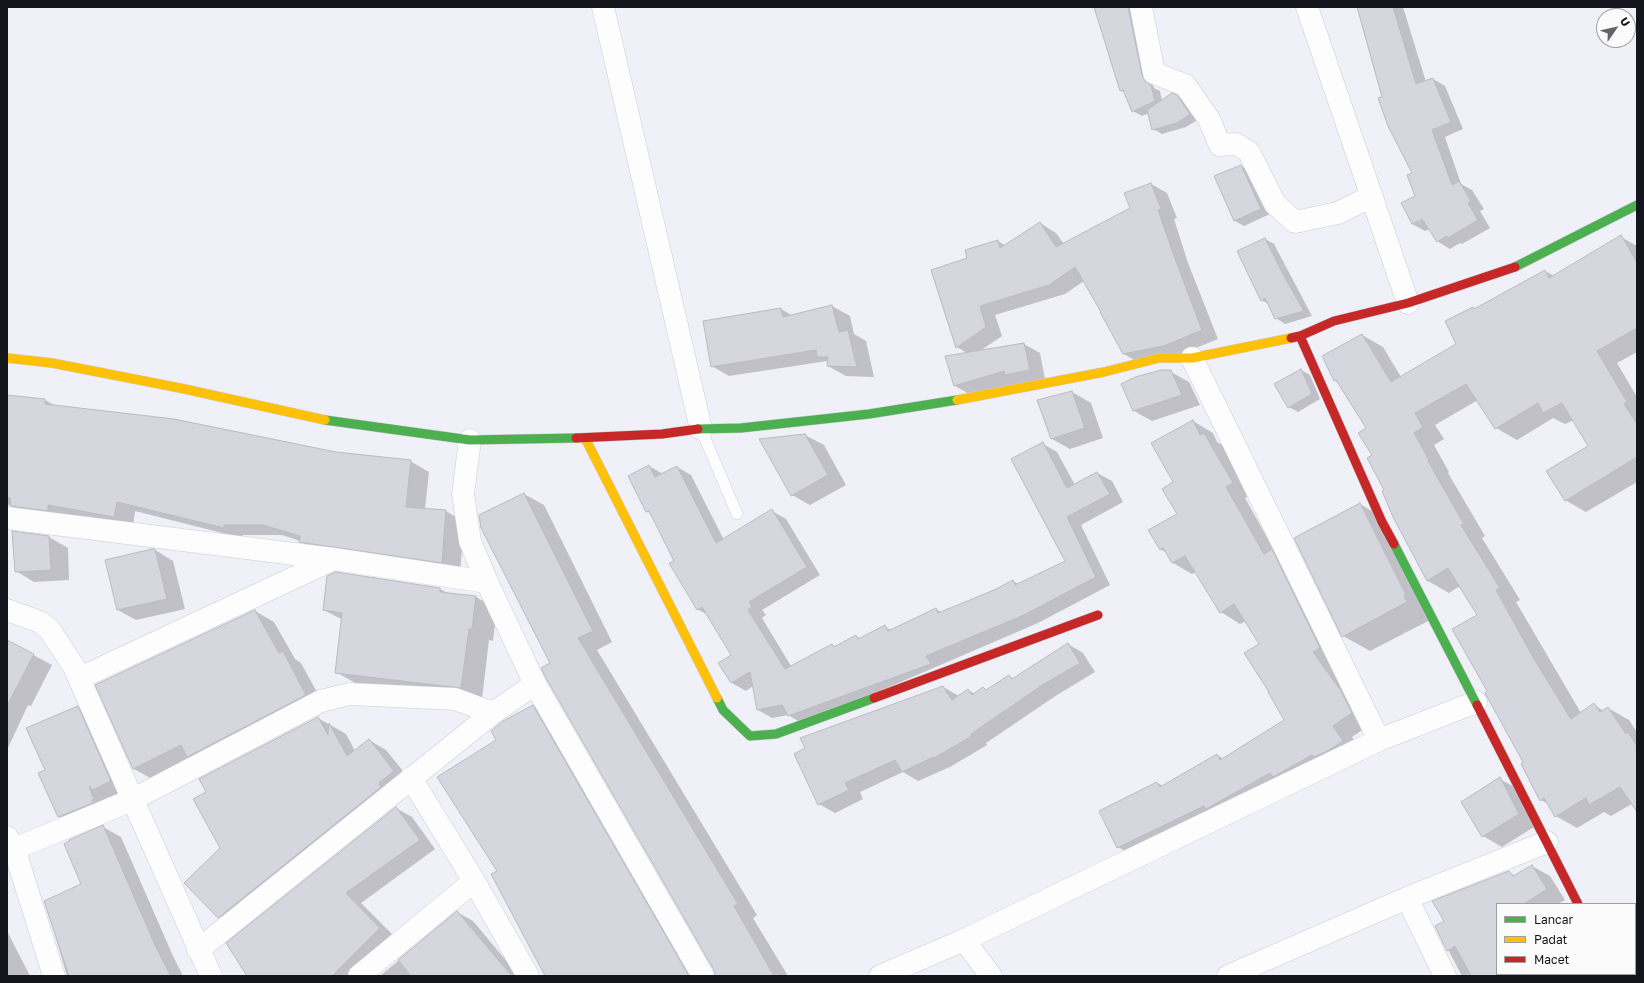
<!DOCTYPE html>
<html>
<head>
<meta charset="utf-8">
<style>
  body { margin:0 }
  #map { position:relative; width:1644px; height:983px; overflow:hidden; background:#f0f0f8; font-family:"Golos Text",sans-serif }
  canvas { display:block }
  .frame { position:absolute; inset:0; border:8px solid #15151d; pointer-events:none }
  .legend { position:absolute; left:1496px; top:903px; width:140px; height:72px; box-sizing:border-box; background:#fbfbfb; border:1px solid #9f9fa2; margin:0; padding:5px 7px; list-style:none; font-size:12px; color:#15151d }
  .legend li { display:flex; align-items:center; gap:8px; height:20px }
  .legend b { width:20px; border:1px solid #9f9fa2 }
  .north { position:absolute; left:1596px; top:8px; width:40px; height:40px; box-sizing:border-box; background:#fbfbfb; border:1px solid #9f9fa2; border-radius:50%; rotate:56deg; font-size:11px; font-weight:700; line-height:16px; text-align:center; color:#15151d }
  .north::after { content:''; display:block; margin:auto; width:14px; height:18px; background:#62626a; clip-path:polygon(50% 0,100% 100%,50% 72%,0 100%) }
</style>
</head>
<body>
<div id="map">
<canvas width="1644" height="983"></canvas>
<div class="frame"></div>
<ul class="legend">
<li><b style="height:5px;background:#4caf50"></b>Lancar</li>
<li><b style="height:5px;background:#ffc107"></b>Padat</li>
<li><b style="height:5px;background:#c62828"></b>Macet</li>
</ul>
<div class="north">U</div>
</div>
<script>
const ctx = document.querySelector('canvas').getContext('2d');
ctx.lineJoin = 'round';
function paint(path, color) { ctx.fillStyle = color; ctx.fill(path, 'evenodd'); }
const shape = rows => new Path2D(rows.map(r => 'M' + r).join(''));
function strokePath(path, color, width, dash) { ctx.strokeStyle = color; ctx.lineWidth = width; ctx.lineCap = dash ? 'butt' : 'round'; ctx.setLineDash(dash || []); ctx.stroke(path); }
paint(shape([
  [1095,7,1135,7,1151,81,1154,88,1160,91,1162,101,1177,96,1186,102,1199,119,1186,127,1162,134,1153,129,1149,113,1142,116,1133,111,1125,93,1121,90],
  [1357,7,1403,7,1426,82,1433,79,1445,86,1463,129,1445,137,1461,184,1472,190,1484,209,1480,211,1490,228,1462,244,1460,243,1450,249,1437,241,1430,229,1425,231,1412,224,1416,196,1414,174,1384,97],
  [1427,217,1418,222,1418,220],
  [1241,166,1250,171,1270,214,1244,226,1235,221],
  [1151,184,1167,193,1177,218,1174,219,1188,263,1218,339,1181,354,1139,363,1124,354,1084,281,1065,294,995,315,1002,336,980,351,1024,344,1040,353,1045,379,971,395,955,386,967,353,957,347,969,259,998,241,1006,246,1040,223,1056,233,1064,244,1131,209],
  [1621,237,1637,246,1637,352,1617,363,1637,397,1637,482,1586,512,1565,500,1589,446,1574,420,1565,424,1553,418,1517,440,1496,428,1478,400,1435,425,1444,439,1434,445,1449,472,1448,473,1485,536,1482,538,1520,600,1516,602,1581,713,1594,705,1604,711,1608,708,1629,720,1637,732,1637,801,1611,816,1604,812,1577,828,1556,816,1550,805,1541,800,1489,692,1479,615,1460,586,1449,593,1428,581,1394,516,1373,456,1368,428,1339,383,1334,380,1362,335,1383,347,1401,377,1458,344,1473,308,1475,309,1545,271,1554,276],
  [1265,239,1274,244,1312,316,1285,324,1276,318,1269,304,1261,300],
  [832,306,850,316,854,334,866,341,874,377,846,376,828,366,827,361,729,376,712,366,704,322,781,309,793,316],
  [1301,370,1310,375,1320,399,1298,412,1289,407],
  [1171,372,1189,382,1200,405,1152,421,1134,411,1122,385],
  [1072,392,1091,403,1103,438,1070,449,1052,439,1038,401],
  [7,396,45,400,56,406,336,453,410,461,429,472,425,509,446,511,464,522,460,573,319,552,300,541,282,535,243,535,242,538,135,511,133,526,30,516,7,504],
  [1193,421,1213,433,1217,442,1224,446,1252,494,1245,498,1371,724,1352,737,1362,753,1138,859,1118,847,1157,783,1163,786,1217,755,1224,759,1285,720,1260,644,1246,621,1240,624,1221,612,1196,572,1192,574,1173,563,1167,553,1160,549,1178,514,1174,483],
  [805,435,824,445,846,485,810,505,792,495],
  [1043,444,1057,452,1075,485,1097,473,1112,481,1123,502,1081,525,1110,585,1038,623,803,724,788,715,772,718,758,710,753,686,746,691,732,683,720,663,732,655,708,615,697,609,651,514,647,511,649,466,663,474,677,467,691,475,724,540,772,511,786,519,820,575,762,610,766,615,762,618,791,666,832,645,835,647,856,636,861,639,885,627,891,630,936,609,942,613,1013,581,1018,584,1066,561],
  [524,494,544,505,612,642,597,650,757,915,753,918,788,976,716,976,715,969,551,663],
  [1360,504,1387,520,1434,618,1370,651,1343,636],
  [13,532,49,537,68,548,69,580,34,582,16,571],
  [155,550,173,561,185,609,136,620,118,610],
  [440,589,449,594,476,597,497,609,493,641,489,640,482,699,357,684,336,672,343,620,324,610],
  [255,611,274,622,295,659,301,663,324,705,152,779,134,769,97,685],
  [7,641,52,665,31,706,28,705,7,750],
  [1068,644,1083,653,1095,672,1057,695,986,743,987,745,950,767,918,781,903,772,860,792,863,799,835,813,819,804,943,687,959,696,968,690,975,694,983,688,987,690,1009,676,1014,679],
  [533,706,553,718,701,976,546,976,498,872,497,741],
  [77,707,96,718,129,791,112,800,107,797,112,809,77,827,59,816],
  [318,718,346,734,355,751,369,740,386,750,411,781,236,927,219,917,221,848],
  [1500,779,1518,789,1537,825,1502,847,1483,836],
  [396,808,412,817,435,849,361,903,403,945,366,976,248,976],
  [103,827,121,837,173,956,183,976,67,976,45,901,82,885],
  [1532,866,1550,876,1565,900,1558,904,1497,904,1497,974,1601,974,1603,976,1462,976,1436,927,1509,872,1515,876],
  [457,912,473,921,519,976,380,976],
  [7,931,30,976,7,976]
]), '#0003');
const building = shape([
  [1094,7,1128,7,1142,75,1145,81,1151,85,1155,101,1132,112,1123,90,1120,91,1094,7],
  [1357,7,1393,7,1416,84,1433,78,1451,122,1432,130,1452,185,1459,181,1471,201,1468,203,1478,220,1448,238,1447,236,1437,242,1422,219,1412,224,1401,203,1415,196,1407,175,1412,173,1388,126,1378,98,1382,97,1357,7],
  [1172,93,1177,95,1190,114,1177,123,1152,130,1147,110,1172,93],
  [1241,165,1261,209,1234,221,1214,176,1241,165],
  [1151,183,1161,209,1158,210,1173,253,1202,330,1164,346,1123,354,1100,312,1101,312,1075,267,1049,285,980,306,986,327,956,348,931,270,967,258,965,250,998,240,1000,248,1040,222,1056,247,1130,208,1124,193,1151,183],
  [1621,235,1637,262,1637,328,1597,351,1627,402,1624,404,1637,424,1637,457,1565,501,1546,471,1588,446,1562,403,1543,413,1538,403,1495,429,1466,384,1415,413,1423,427,1414,433,1429,460,1428,461,1464,524,1461,525,1500,588,1496,590,1534,659,1571,719,1594,703,1600,712,1608,707,1626,734,1628,732,1637,746,1637,812,1620,787,1589,805,1586,798,1555,817,1544,798,1540,801,1521,764,1523,762,1485,693,1487,691,1452,629,1477,615,1448,568,1427,581,1393,517,1382,491,1384,490,1367,458,1372,455,1358,433,1366,428,1336,380,1334,381,1322,356,1362,334,1391,382,1456,344,1445,321,1473,307,1474,309,1545,270,1549,278,1621,235],
  [1265,238,1285,278,1304,311,1275,319,1265,298,1261,301,1237,251,1265,238],
  [832,305,839,332,848,330,857,367,827,366,828,357,817,357,816,350,711,367,703,321,781,308,783,317,832,305],
  [1024,343,1030,370,1005,375,1004,371,954,386,945,356,1024,343],
  [1301,369,1312,394,1288,408,1274,384,1301,369],
  [1161,370,1171,370,1182,395,1133,411,1121,384,1135,377,1161,370],
  [1072,391,1085,428,1051,439,1037,400,1072,391],
  [7,395,45,399,45,404,174,419,336,452,411,460,406,507,446,510,442,563,299,542,300,536,263,525,224,525,224,528,117,502,114,517,48,505,48,511,11,506,10,498,7,497,7,395],
  [1193,420,1200,435,1204,433,1233,483,1226,487,1264,554,1272,549,1320,648,1313,652,1341,691,1352,713,1333,726,1343,741,1331,749,1314,757,1312,755,1273,777,1270,773,1206,809,1204,806,1117,848,1099,811,1157,782,1160,787,1217,754,1220,760,1284,720,1268,692,1269,692,1244,653,1259,644,1234,604,1220,613,1185,556,1172,563,1163,548,1160,550,1148,530,1177,514,1162,489,1173,482,1151,443,1193,420],
  [805,434,828,475,791,496,759,439,805,434],
  [1043,442,1067,488,1097,472,1110,494,1067,517,1096,577,1024,615,926,656,931,664,788,716,782,705,757,710,750,672,731,683,718,663,731,655,702,607,697,610,669,563,674,561,649,511,646,512,628,476,649,465,655,477,677,466,716,543,772,509,807,567,749,602,752,607,748,610,785,669,832,644,834,647,856,635,858,639,885,625,888,631,936,608,938,613,994,590,1013,580,1015,585,1065,561,1011,459,1043,442],
  [524,493,593,631,578,638,738,904,734,906,774,976,715,976,714,970,546,678,541,668,550,663,481,528,479,515,524,493],
  [1360,503,1406,595,1404,596,1407,602,1342,637,1294,538,1360,503],
  [12,531,49,536,51,570,15,572,12,531],
  [152,549,155,549,167,599,117,610,105,560,152,549],
  [336,572,440,588,440,592,476,596,472,629,469,629,461,688,335,673,342,613,323,610,327,576,336,572],
  [255,610,279,653,283,651,306,695,187,757,181,745,133,769,95,685,255,610],
  [7,640,34,654,7,706,7,640],
  [1068,643,1080,663,1041,686,971,734,972,736,934,758,933,757,902,772,895,760,845,783,849,790,818,805,794,754,805,748,800,738,943,686,952,700,968,689,972,695,983,687,986,690,1009,675,1012,679,1068,643],
  [533,705,689,976,545,976,491,874,497,871,437,777,496,740,491,731,503,721,533,705],
  [78,706,111,781,93,790,89,786,94,799,92,800,93,803,58,817,38,773,45,770,26,728,78,706],
  [318,717,328,735,329,723,347,756,369,739,394,771,379,783,381,787,218,918,184,883,220,848,193,799,206,792,199,779,318,717],
  [1500,777,1519,814,1482,837,1461,802,1500,777],
  [396,807,420,840,346,893,380,928,332,976,247,976,226,943,396,807],
  [103,825,155,945,171,976,69,976,44,901,81,884,64,844,69,841,69,840,103,825],
  [1532,865,1547,889,1524,904,1497,904,1497,976,1471,976,1455,946,1447,951,1435,926,1444,921,1432,901,1509,871,1513,876,1532,865],
  [457,911,512,976,411,976,398,960,457,911]
]);
paint(building, '#d6d6df');
strokePath(building, '#babac2', 1);
const lane = shape([
  [701,429,737,514]
]);
const street = shape([
  [603,7,701,429],
  [1141,7,1154,73,1185,85,1209,119,1220,145,1236,144,1249,152,1275,204,1295,222,1338,213,1372,196],
  [1307,7,1408,303],
  [1192,358,1379,740],
  [470,440,463,494,470,541,487,582,535,684,703,976],
  [7,518,334,559],
  [7,610,40,622,49,629,74,667,211,976],
  [80,678,334,559,487,582],
  [411,778,474,881,528,976],
  [7,837,14,848,54,976],
  [7,852,132,800,321,701,350,694,455,699,493,713],
  [1407,898,1547,842],
  [198,950,493,713,535,684],
  [1613,974,1614,976],
  [359,976,474,881],
  [880,976,964,940],
  [991,976,964,940,1379,740,1476,702],
  [1228,976,1407,898,1445,976]
]);
const fast = shape([
  [1515,267,1637,205],
  [325,420,470,440,576,438],
  [698,429,741,428,869,414,957,400],
  [1394,544,1477,705],
  [717,698,723,710,750,736,776,734,874,698]
]);
const slow = shape([
  [7,358,52,363,180,388,325,420],
  [957,400,1104,372,1159,358,1192,358,1291,338],
  [585,438,717,698]
]);
const jam = shape([
  [1300,336,1382,522,1394,544],
  [1291,338,1300,336,1334,321,1408,303,1515,267],
  [576,438,662,434,698,429],
  [874,698,1098,615],
  [1477,705,1578,904]
]);
strokePath(lane, '#cbcbd4', 12);
strokePath(street, '#cbcbd4', 23);
strokePath(fast, '#cbcbd4', 10);
strokePath(slow, '#cbcbd4', 10);
strokePath(jam, '#cbcbd4', 10);
strokePath(lane, '#fdfdfe', 11);
strokePath(street, '#fdfdfe', 22);
strokePath(fast, '#4caf50', 9);
strokePath(slow, '#ffc107', 9);
strokePath(jam, '#c62828', 9);
</script>
</body>
</html>
